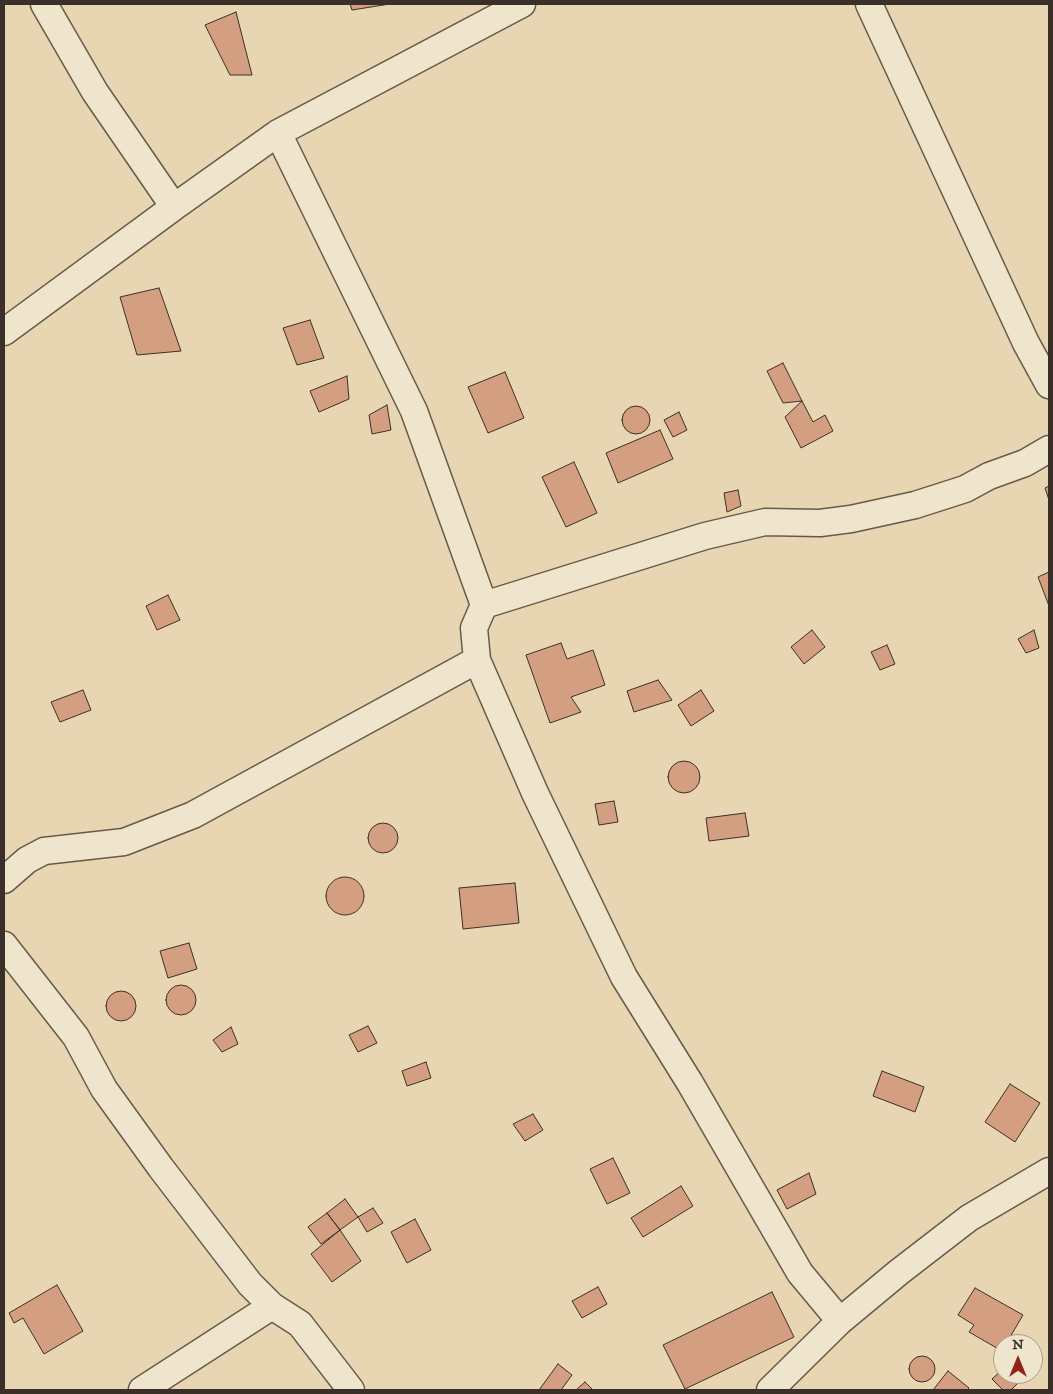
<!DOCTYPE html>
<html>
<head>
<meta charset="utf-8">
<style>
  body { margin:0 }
  #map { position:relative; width:1053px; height:1394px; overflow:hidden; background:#e7d6b1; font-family:"IM FELL DW Pica",serif }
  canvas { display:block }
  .frame { position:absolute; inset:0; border:5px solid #3b3029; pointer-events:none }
  .north { position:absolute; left:993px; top:1334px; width:50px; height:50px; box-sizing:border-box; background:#efe4cc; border:1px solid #a79c8b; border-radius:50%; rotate:0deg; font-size:14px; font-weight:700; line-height:20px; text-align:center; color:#3b3029 }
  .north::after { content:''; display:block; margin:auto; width:18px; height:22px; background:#8f2418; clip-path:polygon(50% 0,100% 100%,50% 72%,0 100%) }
</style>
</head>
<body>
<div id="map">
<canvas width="1053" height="1394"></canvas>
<div class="frame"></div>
<div class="north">N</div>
</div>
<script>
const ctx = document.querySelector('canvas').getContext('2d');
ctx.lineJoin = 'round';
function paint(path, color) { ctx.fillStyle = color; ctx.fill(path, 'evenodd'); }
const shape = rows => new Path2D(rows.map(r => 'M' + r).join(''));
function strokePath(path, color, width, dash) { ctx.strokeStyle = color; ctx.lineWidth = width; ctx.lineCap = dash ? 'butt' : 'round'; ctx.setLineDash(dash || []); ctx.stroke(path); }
const building = shape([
  [350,4,390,4,352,10,350,4],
  [236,12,252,75,230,75,205,25,236,12],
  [159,288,181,351,137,355,120,297,159,288],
  [310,320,324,358,297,365,283,328,310,320],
  [783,363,802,401,783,403,767,371,783,363],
  [505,372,524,418,488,433,468,387,505,372],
  [347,376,349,399,319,412,310,391,347,376],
  [802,401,813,422,825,415,833,431,801,448,785,417,802,401],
  [387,405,391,430,372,434,369,415,387,405],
  '622 420a14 14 0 1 1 28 0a14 14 0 1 1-28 0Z',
  [679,412,687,430,673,437,664,420,679,412],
  [660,430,673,459,618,483,606,453,660,430],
  [574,462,597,513,566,527,542,477,574,462],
  [1049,486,1049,500,1045,488,1049,486],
  [738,490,741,506,727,512,724,493,738,490],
  [1049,572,1049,606,1038,577,1049,572],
  [168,595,180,620,157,630,146,606,168,595],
  [812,630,825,647,804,664,791,647,812,630],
  [1034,630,1039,648,1026,653,1018,639,1034,630],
  [561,643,567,659,593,650,605,685,571,697,581,712,550,723,526,655,561,643],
  [887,645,895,664,880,670,871,652,887,645],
  [658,680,672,700,634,712,627,691,658,680],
  [83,690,91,710,60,722,51,702,83,690],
  [701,690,714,711,691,726,678,705,701,690],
  '668 777a16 16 0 1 1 32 0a16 16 0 1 1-32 0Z',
  [614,801,618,822,599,825,595,804,614,801],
  [745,813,749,836,709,841,706,818,745,813],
  '368 838a15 15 0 1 1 30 0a15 15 0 1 1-30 0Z',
  '326 896a19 19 0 1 1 38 0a19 19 0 1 1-38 0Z',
  [515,883,519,923,463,929,459,888,515,883],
  [189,943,197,969,168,978,160,951,189,943],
  '166 1000a15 15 0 1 1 30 0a15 15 0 1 1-30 0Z',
  '106 1006a15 15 0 1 1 30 0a15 15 0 1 1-30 0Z',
  [368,1026,377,1043,358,1052,349,1035,368,1026],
  [231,1027,238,1044,222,1052,213,1040,231,1027],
  [426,1062,431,1078,407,1086,402,1071,426,1062],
  [882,1071,924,1087,915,1112,873,1096,882,1071],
  [1010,1084,1040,1103,1015,1142,985,1122,1010,1084],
  [533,1114,543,1130,525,1141,513,1124,533,1114],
  [613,1158,630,1193,607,1204,590,1169,613,1158],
  [809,1173,816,1194,787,1209,777,1190,809,1173],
  [681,1186,693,1206,643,1237,631,1218,681,1186],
  [345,1199,358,1217,340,1230,327,1213,345,1199],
  [373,1208,383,1223,367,1232,358,1217,373,1208],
  [327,1213,340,1230,321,1244,308,1227,327,1213],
  [415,1219,431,1250,407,1263,391,1232,415,1219],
  [340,1230,361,1261,332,1282,311,1254,340,1230],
  [57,1285,83,1331,44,1354,23,1318,14,1323,9,1313,57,1285],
  [598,1287,607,1304,582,1318,572,1301,598,1287],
  [975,1288,1023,1315,1006,1344,1003,1344,1002,1351,969,1332,974,1325,958,1315,975,1288],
  [772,1292,794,1337,685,1389,663,1345,772,1292],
  '909 1369a13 13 0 1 1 26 0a13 13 0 1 1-26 0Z',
  [558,1364,572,1375,561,1390,539,1390,558,1364],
  [1003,1369,1003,1374,1021,1374,1024,1377,1011,1390,1003,1390,992,1379,1003,1369],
  [948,1371,969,1388,967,1390,933,1390,948,1371],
  [585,1382,593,1390,576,1390,585,1382]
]);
paint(building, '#d49e81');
strokePath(building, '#3b3029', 1);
const minor = shape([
  [869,4,1026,343,1049,385],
  [278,133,414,411,484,605],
  [174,207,278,133,522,4],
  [4,332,174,207,95,92,44,4],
  [4,880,27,860,44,851,124,842,193,815,477,660],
  [4,945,76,1037,104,1089,161,1168,250,1284,272,1306,300,1324,351,1390],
  [840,1321,800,1273,690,1083,624,977,535,793,477,660,474,628,484,605,705,536,765,522,820,523,851,519,915,505,965,489,989,476,1025,463,1049,449],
  [142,1390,272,1306],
  [770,1390,840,1321,899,1272,969,1218,1049,1171]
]);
strokePath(minor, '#665a4b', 29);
strokePath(minor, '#efe4cc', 26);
</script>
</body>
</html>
